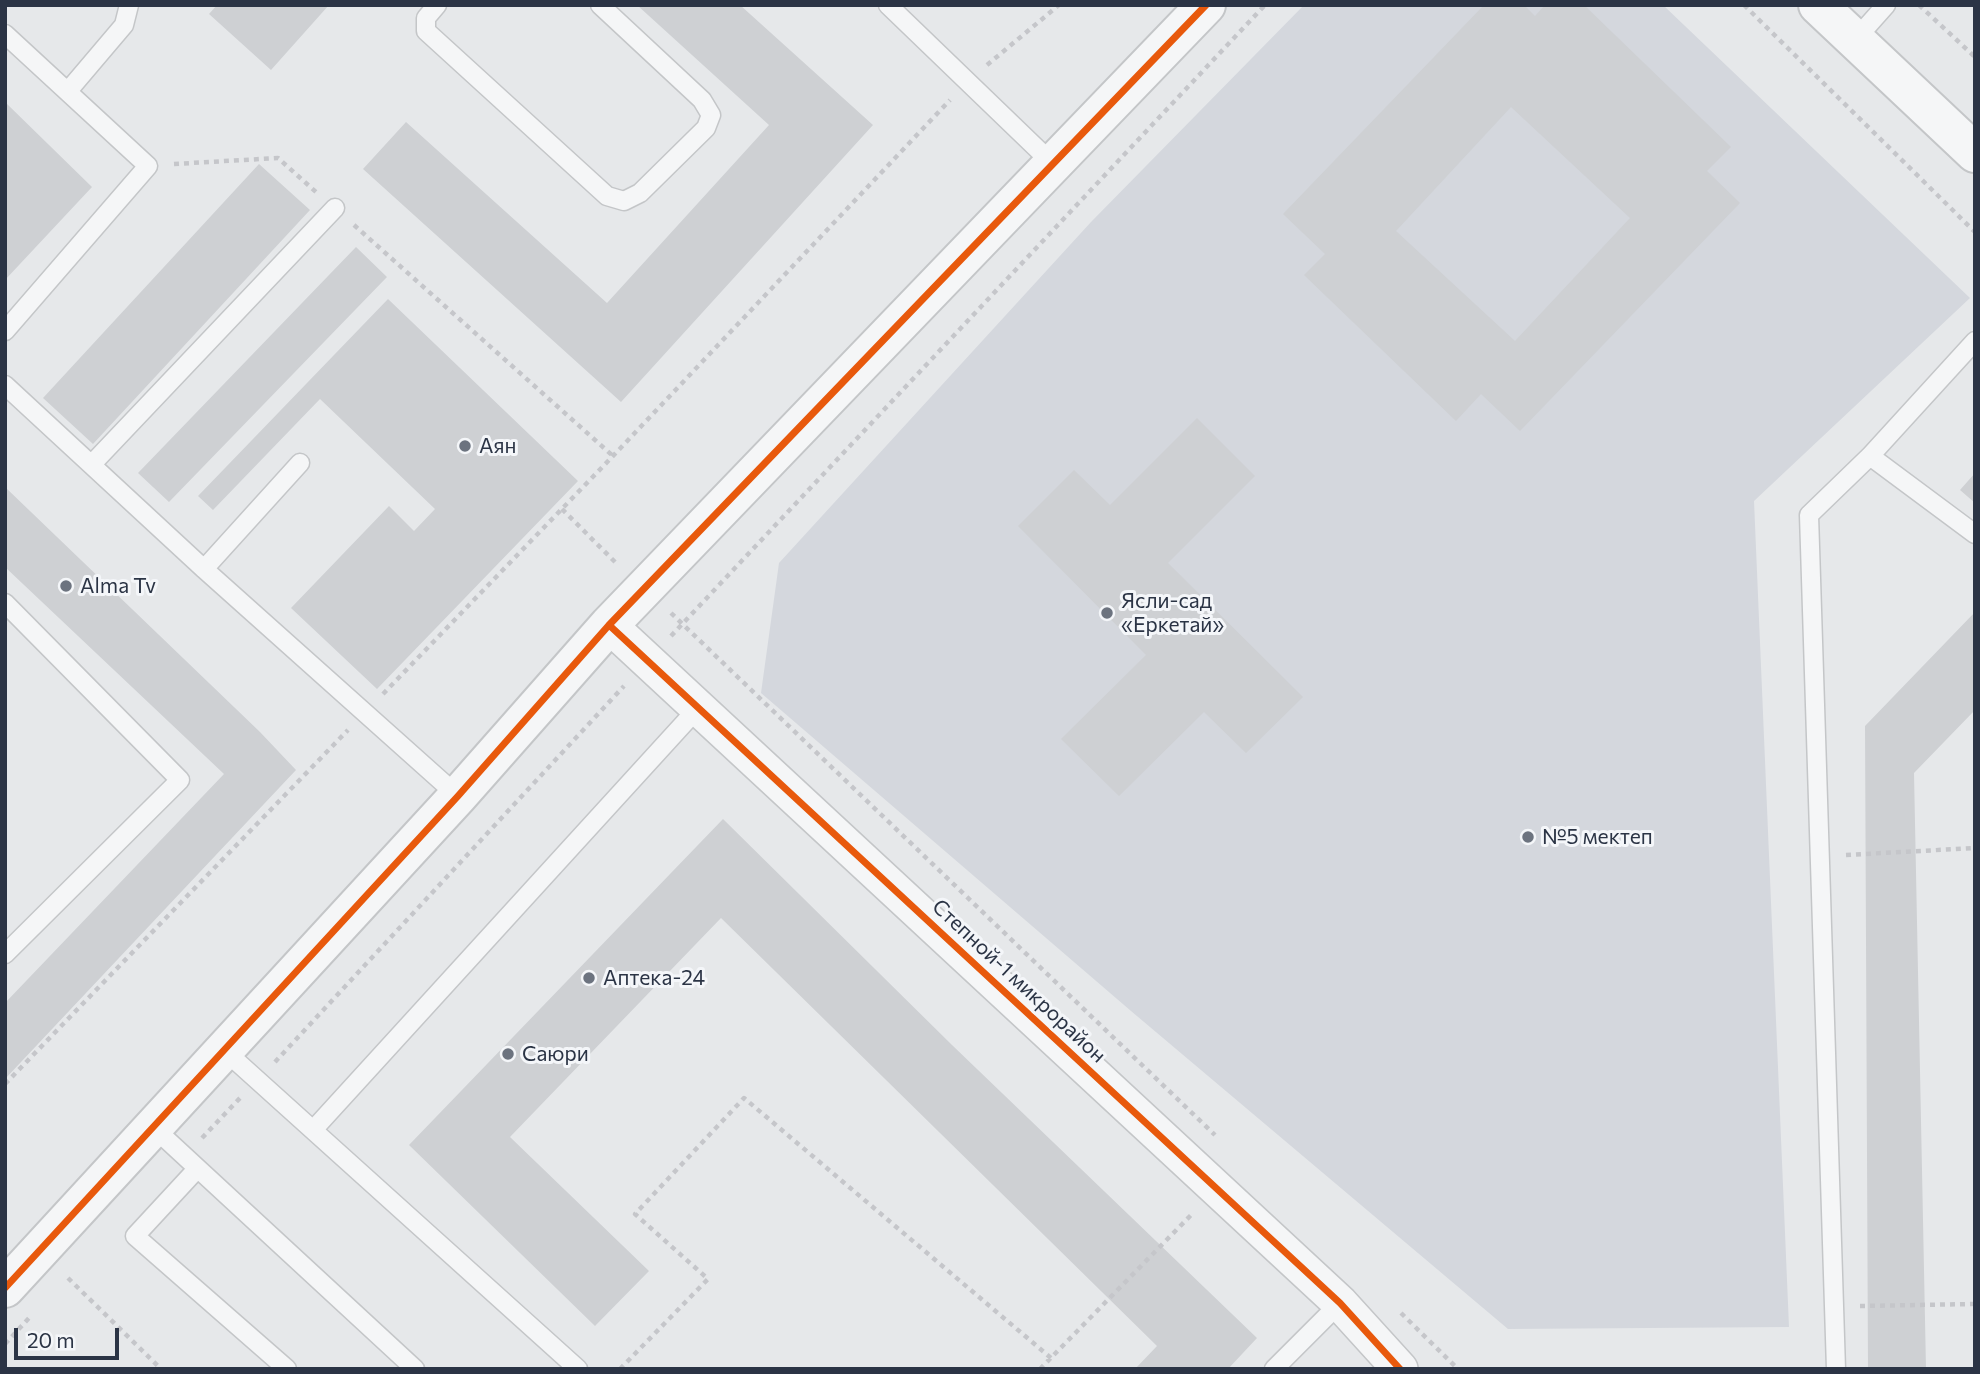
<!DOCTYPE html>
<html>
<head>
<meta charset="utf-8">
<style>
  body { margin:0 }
  #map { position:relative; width:1980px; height:1374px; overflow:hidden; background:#e6e8ea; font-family:Commissioner,sans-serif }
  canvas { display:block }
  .frame { position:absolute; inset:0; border:7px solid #2b3445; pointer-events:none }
  .scale { position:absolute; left:14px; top:1328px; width:105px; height:32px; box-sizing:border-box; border:4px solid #2b3445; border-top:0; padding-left:9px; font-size:21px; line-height:24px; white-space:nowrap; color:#2b3445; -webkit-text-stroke:5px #f4f6f9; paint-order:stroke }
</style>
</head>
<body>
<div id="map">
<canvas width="1980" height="1374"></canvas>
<div class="frame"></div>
<div class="scale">20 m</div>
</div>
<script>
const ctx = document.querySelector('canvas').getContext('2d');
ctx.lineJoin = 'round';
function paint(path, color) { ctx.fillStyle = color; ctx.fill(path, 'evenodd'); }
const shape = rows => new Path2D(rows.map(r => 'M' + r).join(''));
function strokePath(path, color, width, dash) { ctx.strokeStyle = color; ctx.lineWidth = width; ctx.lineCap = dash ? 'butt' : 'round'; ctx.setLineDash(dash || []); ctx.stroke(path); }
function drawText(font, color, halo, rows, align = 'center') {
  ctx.font = font + ' Commissioner,sans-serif'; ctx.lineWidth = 6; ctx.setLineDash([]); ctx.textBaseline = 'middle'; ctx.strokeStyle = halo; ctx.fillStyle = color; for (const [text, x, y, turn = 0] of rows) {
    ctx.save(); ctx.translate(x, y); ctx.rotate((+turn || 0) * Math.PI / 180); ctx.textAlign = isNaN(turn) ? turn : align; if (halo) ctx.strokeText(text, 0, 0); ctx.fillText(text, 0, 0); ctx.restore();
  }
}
paint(shape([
  [1304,5,1663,5,1970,298,1754,501,1789,1327,1508,1329,1131,1011,761,693,779,563,1091,222]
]), '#d4d7dd');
paint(shape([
  [217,5,329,5,271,70,209,14],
  [637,5,740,5,873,125,621,402,363,169,406,122,607,303,769,125],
  [1484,5,1524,5,1535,16,1545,5,1584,5,1731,147,1707,171,1740,203,1520,431,1481,394,1456,421,1304,275,1325,254,1283,214],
  [1511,107,1630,218,1515,341,1396,231],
  [5,102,92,187,5,280],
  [259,164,310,210,93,444,43,398],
  [356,247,387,277,169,502,138,473],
  [388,299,578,481,377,689,291,608,389,506,414,531,435,509,320,399,213,510,198,496],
  [1197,418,1255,476,1168,563,1303,697,1246,753,1204,712,1119,796,1061,739,1146,655,1018,526,1074,470,1110,505],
  [1975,473,1975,503,1960,490],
  [5,487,260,732,296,770,5,1079,5,1003,224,774,5,567],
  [1975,612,1975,710,1914,773,1926,1369,1868,1369,1865,726],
  [723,819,952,1045,1257,1338,1228,1369,1135,1369,1157,1346,721,918,510,1137,649,1271,595,1326,409,1145]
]), '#ced0d3');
const service = shape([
  [437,5,426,18,426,31,607,196,624,201,640,193,706,128,711,115,702,100,600,5],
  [888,5,1053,164],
  [5,34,148,166,5,331],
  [1854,41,1886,5],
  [68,91,124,25,129,5],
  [5,385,204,569,458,796],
  [1870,456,1975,534],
  [92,464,335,208],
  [204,569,300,463],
  [5,603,180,780,5,954],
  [224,1050,578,1369],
  [153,1127,415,1369],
  [313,1130,698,708],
  [197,1169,135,1236,287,1369],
  [1274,1369,1340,1303],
  [1836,1369,1809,515,1870,456,1975,341]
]);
const minor = shape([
  [609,625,1340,1303,1400,1369]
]);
const tertiary = shape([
  [1818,5,1975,153],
  [5,1288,458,796,609,625,1206,5]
]);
strokePath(service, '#c4c6c8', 21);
strokePath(minor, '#c4c6c8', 38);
strokePath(tertiary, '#c4c6c8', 42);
strokePath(shape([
  [1744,5,1975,232],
  [1919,5,1975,57],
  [987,65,1059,5],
  [174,164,278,158,316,192],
  [354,225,613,456],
  [562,509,618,565],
  [671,613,1215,1135],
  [671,636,1265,5],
  [383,694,613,456,950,100],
  [1846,855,1975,848],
  [275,1062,624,686],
  [5,1084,348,730],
  [202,1138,240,1098],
  [68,1278,161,1369],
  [1860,1306,1975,1304],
  [1401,1313,1458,1369],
  [5,1344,29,1318],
  [620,1369,708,1279,635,1214,744,1098,1051,1358],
  [1040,1369,1194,1212]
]), '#c5c6ca', 4.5, [5, 5]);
strokePath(service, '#f5f6f7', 18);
strokePath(minor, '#f5f6f7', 35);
strokePath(tertiary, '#f5f6f7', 38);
strokePath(shape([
  [609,625,1340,1303,1400,1369],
  [5,1288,458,796,609,625,1206,5]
]), '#e8590c', 7);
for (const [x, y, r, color] of [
  [465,446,7,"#6c737f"],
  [66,586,7,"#6c737f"],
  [1107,613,7,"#6c737f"],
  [1528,837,7,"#6c737f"],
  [589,978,7,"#6c737f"],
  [508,1054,7,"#6c737f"]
]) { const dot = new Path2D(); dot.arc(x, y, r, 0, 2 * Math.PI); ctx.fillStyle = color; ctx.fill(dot); strokePath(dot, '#f4f6f9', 2.5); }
drawText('21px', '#2b3445', '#f4f6f9', [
  ["Аян",479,446],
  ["Alma Tv",80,586],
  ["Ясли-сад",1121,601],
  ["«Еркетай»",1121,625],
  ["№5 мектеп",1542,837],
  ["Аптека-24",603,978],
  ["Саюри",522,1054]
], 'left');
drawText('21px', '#2b3445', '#f4f6f9', [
  ["Степной-1 микрорайон",1019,981,43]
]);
</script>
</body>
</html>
